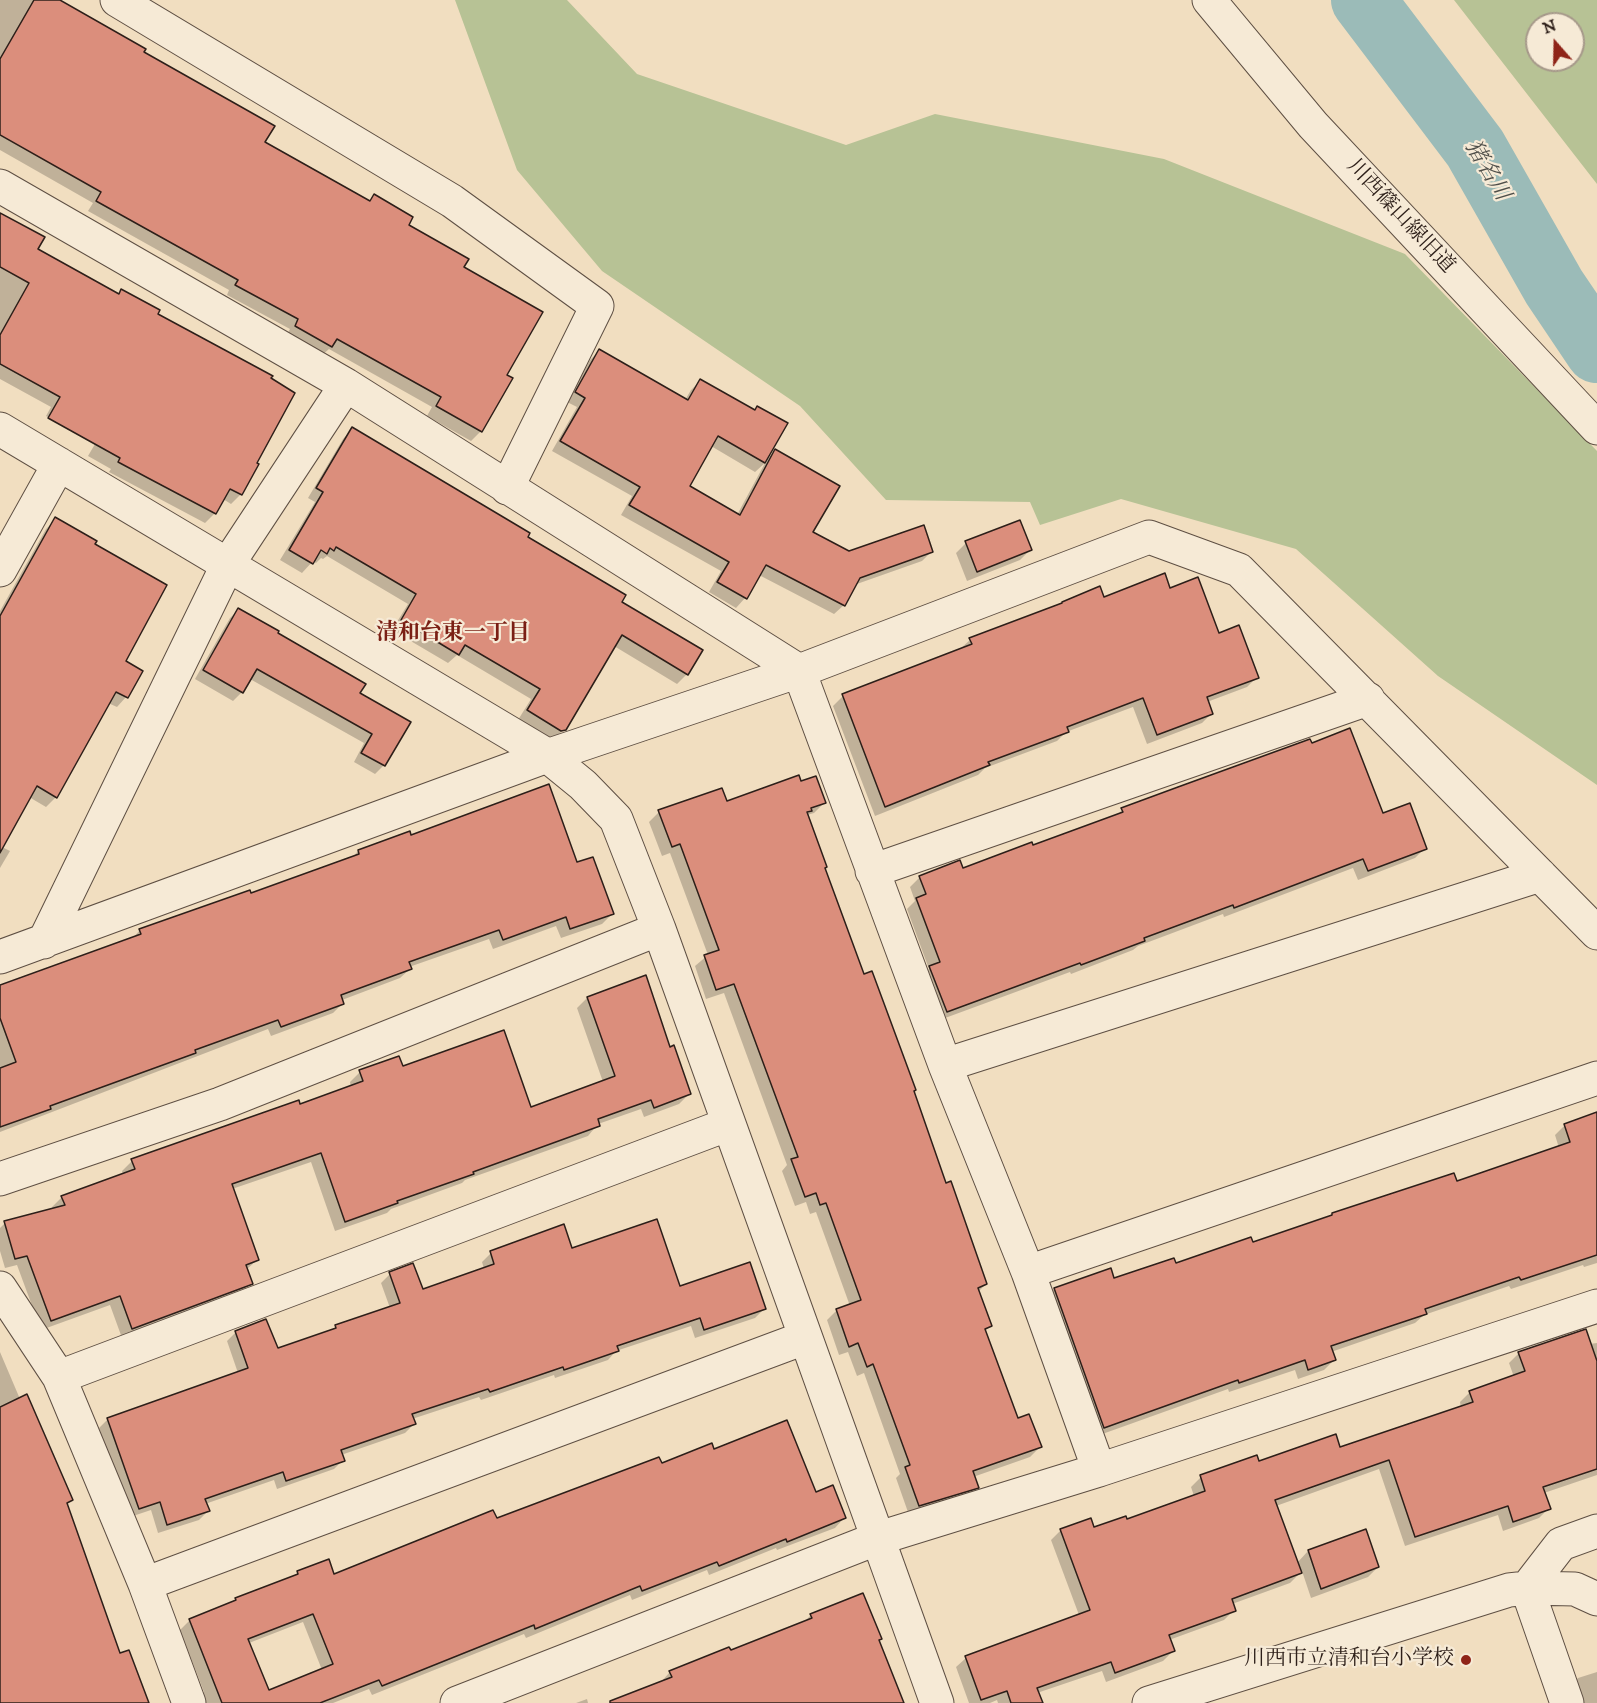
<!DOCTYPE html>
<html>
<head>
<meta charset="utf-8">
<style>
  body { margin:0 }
  #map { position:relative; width:1597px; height:1703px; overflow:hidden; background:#f1dec0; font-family:"IM FELL DW Pica",serif }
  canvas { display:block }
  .north { position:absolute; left:1525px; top:12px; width:60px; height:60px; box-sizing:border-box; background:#f6ead6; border:2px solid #a6998a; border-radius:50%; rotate:340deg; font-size:16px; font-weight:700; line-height:24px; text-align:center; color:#2d1f19 }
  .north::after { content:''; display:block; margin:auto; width:21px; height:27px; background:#8f2418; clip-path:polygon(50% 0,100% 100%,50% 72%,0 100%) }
</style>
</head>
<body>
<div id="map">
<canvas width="1597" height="1703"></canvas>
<div class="north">N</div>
</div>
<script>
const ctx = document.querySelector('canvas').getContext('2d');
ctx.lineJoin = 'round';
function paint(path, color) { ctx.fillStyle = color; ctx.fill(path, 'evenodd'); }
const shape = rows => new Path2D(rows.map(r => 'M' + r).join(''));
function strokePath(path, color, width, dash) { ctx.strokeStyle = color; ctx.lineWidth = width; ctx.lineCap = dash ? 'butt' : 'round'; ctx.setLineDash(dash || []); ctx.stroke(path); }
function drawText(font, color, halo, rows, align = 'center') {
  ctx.font = font + ' "IM FELL DW Pica","Noto Serif JP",serif'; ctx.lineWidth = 4.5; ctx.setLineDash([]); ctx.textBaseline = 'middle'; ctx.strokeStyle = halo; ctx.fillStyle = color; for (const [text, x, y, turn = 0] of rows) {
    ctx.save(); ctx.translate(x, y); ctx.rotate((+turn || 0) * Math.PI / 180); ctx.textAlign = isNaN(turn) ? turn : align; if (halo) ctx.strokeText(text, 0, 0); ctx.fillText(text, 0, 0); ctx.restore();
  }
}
paint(shape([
  [455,0,567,0,637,74,846,145,935,114,1164,159,1405,254,1597,451,1597,785,1438,676,1296,549,1121,499,1040,525,1030,502,886,500,800,406,602,271,517,170],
  [1454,0,1597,0,1597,184],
  [1537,24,1573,24,1573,60,1537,60]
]), '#b7c295');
paint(shape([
  [0,0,59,0,142,53,263,142,368,202,374,196,407,226,462,268,505,375,481,431,471,441,427,416,432,407,329,349,321,356,286,336,290,329,227,295,229,290,88,211,93,203,0,150],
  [0,215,36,249,118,295,122,291,156,314,255,463,241,494,231,504,223,499,215,513,205,523,109,472,111,469,88,456,95,444,46,416,51,407,0,379],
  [599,351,685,400,691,390,700,381,767,459,775,451,811,533,849,553,931,552,922,561,854,585,844,605,834,614,759,575,745,598,736,608,709,592,721,571,621,515,632,496,552,451,577,407,567,402,590,360],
  [711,446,755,472,765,463,737,515,688,486],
  [352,429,526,538,619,602,687,674,677,684,614,646,565,729,551,740,518,720,531,699,457,655,448,663,392,630,408,604,327,556,323,559,321,558,316,563,313,561,302,573,280,560,315,502,308,498,343,439],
  [56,519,93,545,124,662,141,672,126,697,117,707,108,703,56,797,46,807,29,797,2,847,10,851,0,868,0,611,46,529],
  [966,543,1030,550,1020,560,967,581,956,553],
  [1170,590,1218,634,1257,677,1247,687,1207,702,1212,713,1202,723,1147,744,1133,707,1066,732,1057,741,985,768,978,775,875,816,833,706,843,696,960,649,970,640,1103,598],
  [239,609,276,633,358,694,384,765,375,774,354,762,364,743,250,679,242,692,233,701,195,679,230,618],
  [800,783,824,803,814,813,807,815,824,869,863,976,913,1091,945,1185,986,1284,978,1292,990,1326,985,1331,1017,1420,1040,1447,1030,1457,973,1477,977,1487,967,1497,909,1515,896,1478,900,1474,864,1373,857,1376,848,1352,839,1355,827,1320,837,1310,850,1306,816,1212,810,1214,806,1202,795,1206,782,1171,787,1165,724,993,706,999,695,966,708,955,670,853,662,856,649,822,659,812,726,803],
  [1122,810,1382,815,1425,848,1415,858,1358,880,1353,868,1224,917,1223,914,1138,946,1133,950,1071,974,1070,972,937,1021,920,977,929,969,907,909,915,901,910,887,920,877,962,870,1032,847,1116,816],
  [410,837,576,864,612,914,602,924,561,938,556,926,493,949,489,939,409,967,410,969,400,978,342,1000,343,1003,333,1013,271,1036,268,1029,0,1132,0,987,131,940,140,930,250,895,352,858,358,851],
  [587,998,669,1048,689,1094,679,1104,644,1117,641,1109,598,1124,588,1136,465,1180,462,1183,391,1209,387,1213,335,1231,311,1162,232,1189,257,1260,246,1270,251,1283,241,1293,122,1338,110,1305,41,1330,17,1265,5,1268,0,1251,0,1228,5,1223,53,1210,52,1207,62,1197,123,1175,122,1171,132,1161,351,1087,350,1082,360,1072,402,1068,530,1109,603,1082,577,1008],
  [1597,1114,1597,1263,1584,1267,1583,1265,1511,1289,1509,1286,1424,1315,1415,1323,1331,1352,1334,1360,1324,1370,1298,1379,1295,1370,1229,1392,1228,1389,1094,1437,1044,1299,1054,1289,1113,1280,1252,1244,1456,1183,1559,1148,1555,1135,1565,1125],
  [571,1250,679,1288,764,1309,755,1318,695,1338,691,1326,616,1351,608,1360,555,1378,554,1375,481,1400,479,1397,412,1419,414,1424,405,1433,341,1455,343,1460,334,1469,277,1489,274,1480,205,1504,208,1511,199,1520,158,1533,151,1510,130,1517,99,1428,108,1419,238,1373,227,1341,236,1332,277,1350,331,1332,336,1327,390,1308,381,1283,390,1274,422,1291,484,1269,482,1262,491,1253],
  [1597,1343,1597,1475,1544,1493,1549,1508,1539,1518,1503,1531,1498,1515,1405,1546,1379,1469,1276,1506,1297,1563,1308,1551,1365,1531,1378,1567,1368,1577,1311,1598,1302,1571,1290,1583,1232,1604,1234,1610,1224,1620,1169,1640,1173,1651,1163,1661,1106,1682,1102,1671,1037,1693,1036,1703,998,1703,997,1700,990,1703,969,1703,956,1667,966,1658,1079,1615,1051,1540,1061,1530,1093,1529,1126,1521,1194,1496,1191,1487,1201,1477,1256,1457,1258,1463,1339,1449,1461,1408,1460,1402,1470,1392,1514,1377,1509,1363,1519,1353],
  [0,1352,20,1399,71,1500,66,1505,119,1655,147,1703,0,1703],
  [713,1451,815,1494,844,1518,835,1528,777,1550,776,1548,709,1575,707,1570,632,1600,630,1595,526,1638,524,1634,372,1695,369,1689,333,1703,198,1703,197,1699,204,1692,180,1630,189,1621,231,1604,236,1599,293,1577,298,1572,333,1576,496,1520,661,1465],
  [303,1622,322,1670,270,1698,249,1643],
  [811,1615,878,1641,902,1703,610,1703,660,1683,670,1672,730,1652,803,1623],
  [1597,1672,1597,1703,1570,1703,1566,1691,1578,1678],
  [587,1699,588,1703,576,1703]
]), '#0003');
strokePath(shape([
  [1363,0,1475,148,1554,287,1597,351]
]), '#9bbbb8', 64);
const building = shape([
  [34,0,60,0,146,49,144,52,275,126,265,142,370,201,374,194,413,217,409,225,469,259,464,267,543,312,507,375,513,378,482,432,436,406,441,397,337,339,332,347,295,326,298,319,235,285,238,280,96,201,101,192,0,135,0,59,34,0],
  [0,213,45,237,38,249,119,294,121,289,160,310,158,314,273,376,271,378,295,393,257,463,259,464,242,495,230,489,216,514,148,478,118,462,120,458,48,418,60,397,0,364,0,335,29,283,0,267,0,213],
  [599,349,688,400,700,379,755,410,757,406,788,423,765,463,718,436,690,486,740,515,775,449,840,486,813,532,849,551,924,525,933,552,860,578,845,606,766,565,747,599,717,582,729,562,629,505,640,487,560,441,585,398,575,392,599,349],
  [352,427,530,533,528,537,626,595,622,602,703,650,688,675,622,635,566,730,561,731,527,710,540,689,465,645,459,655,401,620,416,594,336,547,334,551,330,548,327,554,321,550,313,564,289,550,323,492,316,488,352,427],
  [55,517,97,541,95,544,167,585,126,661,143,671,128,698,116,692,57,798,37,786,0,853,0,616,55,517],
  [1020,520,1032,550,977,572,965,541,1020,520],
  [1165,573,1170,588,1198,577,1219,633,1239,625,1259,678,1207,697,1213,714,1157,735,1143,698,1067,727,1069,732,988,762,990,765,885,807,842,694,972,644,969,638,1062,603,1062,602,1100,586,1104,597,1165,573],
  [238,608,279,631,278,633,366,684,360,693,411,722,385,766,361,753,372,734,257,669,243,693,203,670,238,608],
  [1350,728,1383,813,1410,803,1427,849,1368,871,1363,859,1234,908,1233,905,1144,938,1145,941,1081,965,1080,963,947,1012,929,966,940,962,916,898,926,894,919,876,960,860,963,868,1032,842,1033,845,1123,812,1121,808,1178,787,1310,739,1312,743,1350,728],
  [799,775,801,781,816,776,826,803,811,808,812,811,807,812,827,867,825,868,864,974,872,971,916,1090,914,1091,946,1183,951,1181,987,1284,978,1288,992,1326,985,1329,1018,1418,1029,1414,1042,1447,973,1471,979,1488,919,1506,905,1467,910,1465,873,1364,867,1367,858,1343,849,1347,836,1309,861,1300,826,1203,820,1205,816,1193,805,1197,791,1159,798,1157,734,984,716,990,704,955,719,950,680,844,672,847,658,810,722,788,727,801,799,775],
  [549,784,577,862,593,857,614,914,570,929,566,917,503,940,499,930,409,962,412,969,341,995,344,1004,281,1027,278,1020,195,1050,196,1053,50,1106,51,1109,0,1127,0,1068,16,1062,0,1018,0,985,141,934,139,929,250,890,251,893,359,854,358,850,410,831,411,835,549,784],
  [646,975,670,1047,674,1045,691,1094,654,1108,651,1100,598,1119,600,1126,473,1172,474,1174,397,1201,398,1203,345,1222,321,1153,232,1184,259,1260,246,1265,253,1284,132,1329,120,1296,51,1321,27,1256,15,1259,4,1221,65,1205,61,1196,135,1169,131,1159,299,1100,300,1104,363,1081,359,1070,399,1056,403,1066,504,1030,531,1107,615,1076,587,997,646,975],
  [1597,1112,1597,1255,1521,1280,1519,1277,1425,1309,1427,1314,1331,1346,1336,1360,1308,1370,1305,1360,1239,1383,1238,1380,1104,1428,1054,1288,1111,1268,1114,1278,1174,1258,1176,1263,1251,1237,1253,1242,1332,1215,1332,1213,1454,1173,1457,1181,1570,1142,1564,1124,1597,1112],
  [657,1219,680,1286,750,1262,766,1309,704,1330,700,1318,617,1346,619,1351,564,1370,563,1367,490,1392,488,1389,412,1414,416,1424,341,1450,345,1461,286,1481,283,1472,205,1499,210,1511,167,1525,160,1502,139,1509,107,1418,248,1368,235,1331,266,1319,278,1348,336,1328,335,1325,400,1303,389,1272,413,1263,423,1289,494,1264,490,1251,564,1224,572,1248,657,1219],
  [1586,1329,1597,1361,1597,1469,1543,1487,1551,1509,1513,1522,1508,1506,1415,1537,1389,1460,1275,1500,1302,1573,1232,1599,1236,1611,1169,1635,1175,1651,1115,1673,1111,1662,1037,1688,1043,1703,1011,1703,1007,1691,981,1700,965,1656,1090,1610,1060,1529,1091,1518,1094,1527,1126,1516,1127,1519,1205,1491,1200,1475,1257,1455,1259,1461,1336,1434,1340,1447,1473,1402,1469,1391,1525,1371,1518,1352,1586,1329],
  [27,1394,73,1500,67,1503,120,1653,129,1650,149,1703,0,1703,0,1407,27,1394],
  [787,1420,816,1492,833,1485,846,1518,787,1542,786,1539,719,1566,717,1562,642,1591,640,1586,535,1629,534,1625,382,1686,379,1680,320,1703,222,1703,189,1619,236,1600,235,1598,298,1574,297,1571,329,1559,334,1574,493,1510,497,1518,659,1457,662,1463,712,1443,714,1449,787,1420],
  [313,1614,333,1664,269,1690,248,1639,313,1614],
  [1366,1529,1379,1567,1321,1589,1308,1550,1366,1529],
  [863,1593,882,1639,879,1640,904,1703,610,1703,610,1701,672,1677,669,1671,729,1647,731,1650,812,1618,810,1614,863,1593]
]);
paint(building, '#db8e7c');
strokePath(building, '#2d1f19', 1.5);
const minor = shape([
  [117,0,452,201,597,306,507,488],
  [1209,0,1313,125,1597,428],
  [0,186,346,385,799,671,945,1065,1028,1272,1099,1470,1597,1306],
  [0,429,545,754,583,785,616,819,659,929,937,1703],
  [0,570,59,464],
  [872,871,1368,699],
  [44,942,228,564,346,385],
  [0,957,547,756,799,671,1149,537,1239,570,1597,933],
  [945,1065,1540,875],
  [0,1179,220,1104,659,929],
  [1028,1272,1597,1078],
  [0,1288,59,1377,729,1124],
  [59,1377,145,1584],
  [189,1703,145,1584,804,1338],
  [457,1703,876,1539,1099,1470],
  [1149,1703,1509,1590,1527,1588,1575,1589,1597,1599],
  [1567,1703,1527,1588,1561,1544,1597,1531]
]);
strokePath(minor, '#5e4f43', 35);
strokePath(minor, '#f6ead6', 33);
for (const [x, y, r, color] of [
  [1466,1660,6,"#8f2418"]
]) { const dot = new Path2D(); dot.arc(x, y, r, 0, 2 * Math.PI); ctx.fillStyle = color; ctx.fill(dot); strokePath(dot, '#f6ead6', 2); }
drawText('21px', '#2d1f19', '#f6ead6', [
  ["川西篠山線旧道",1400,217,47]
]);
drawText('21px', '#2d1f19', '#f6ead6', [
  ["川西市立清和台小学校",1454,1660]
], 'right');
drawText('italic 22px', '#4e4e49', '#f6ead6', [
  ["猪名川",1486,171,59]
]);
drawText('bold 22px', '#7a1f14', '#f6ead6', [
  ["清和台東一丁目",453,634]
]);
</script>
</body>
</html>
